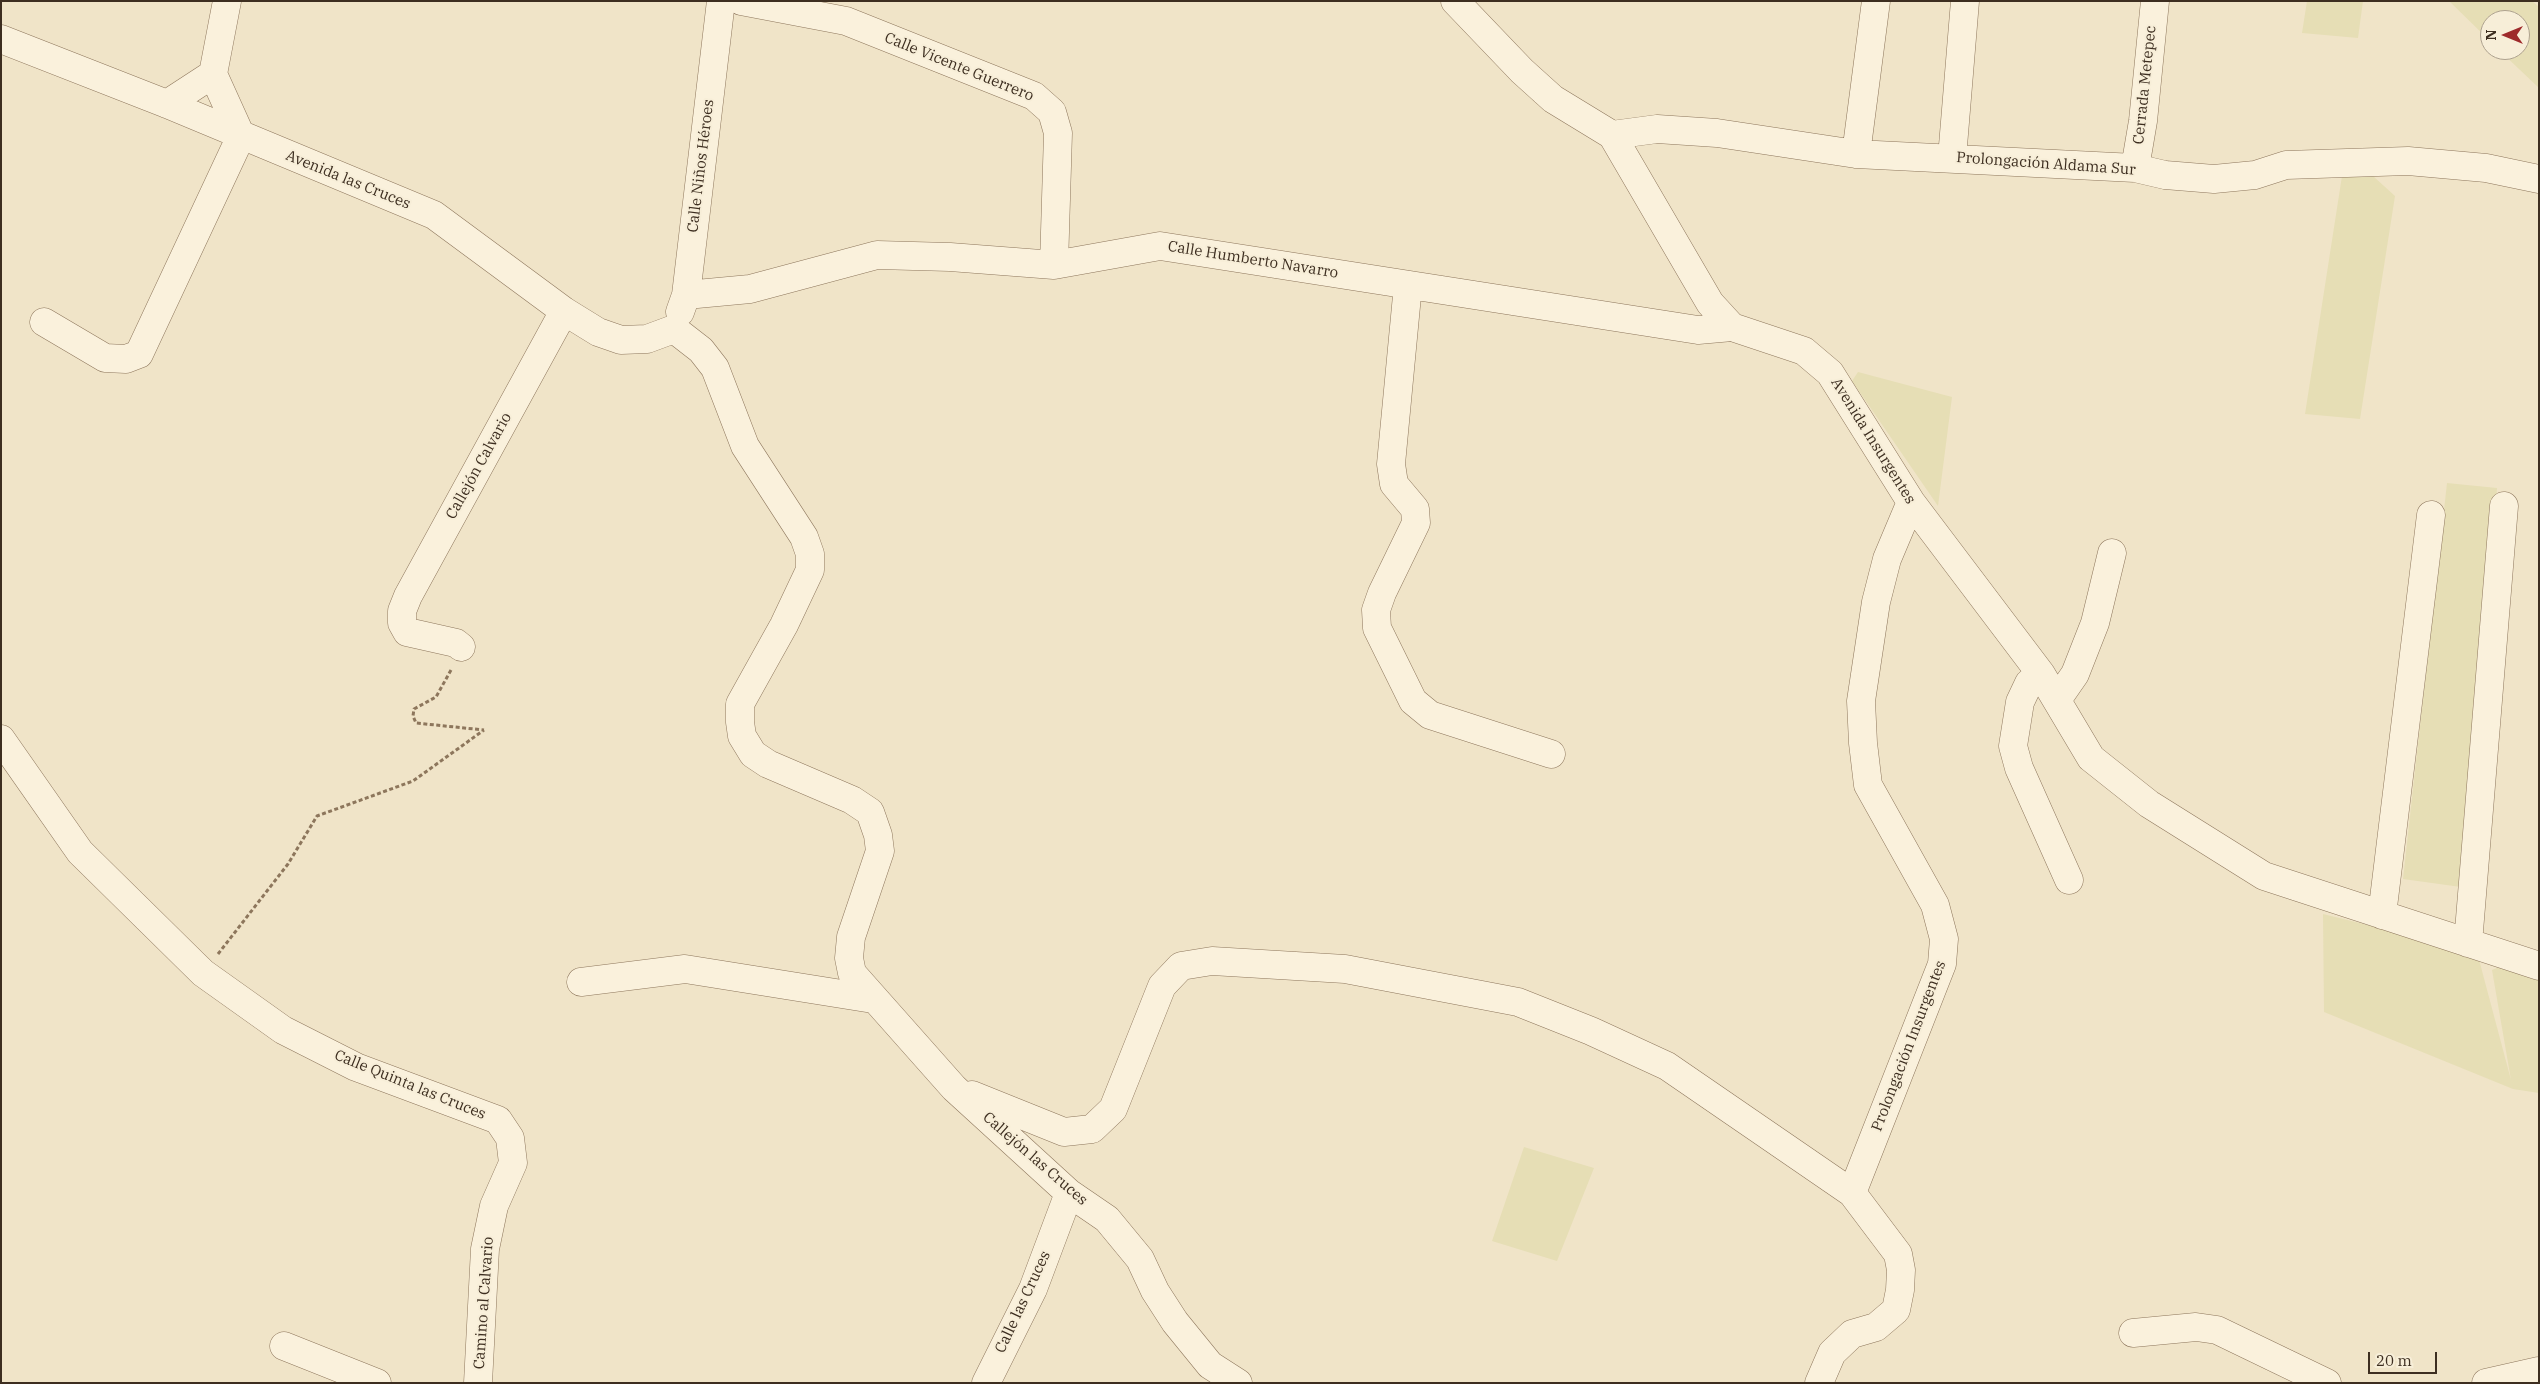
<!DOCTYPE html>
<html>
<head>
<meta charset="utf-8">
<style>
  body { margin:0 }
  #map { position:relative; width:2540px; height:1384px; overflow:hidden; background:#f0e4c8; font-family:"IBM Plex Serif",serif }
  canvas { display:block }
  .frame { position:absolute; inset:0; border:2px solid #3d2e20; pointer-events:none }
  .north { position:absolute; left:2480px; top:10px; width:50px; height:50px; box-sizing:border-box; background:#f7eed8; border:1px solid #ada18e; border-radius:50%; rotate:270deg; font-size:14px; font-weight:700; line-height:20px; text-align:center; color:#3d2e20 }
  .north::after { content:''; display:block; margin:auto; width:18px; height:22px; background:#9e2a2b; clip-path:polygon(50% 0,100% 100%,50% 72%,0 100%) }
  .scale { position:absolute; left:2368px; top:1352px; width:69px; height:22px; box-sizing:border-box; border:2px solid #3d2e20; border-top:0; padding-left:6px; font-size:15px; line-height:18px; white-space:nowrap; color:#3d2e20; -webkit-text-stroke:4px #f7eed8; paint-order:stroke }
</style>
</head>
<body>
<div id="map">
<canvas width="2540" height="1384"></canvas>
<div class="frame"></div>
<div class="north">N</div>
<div class="scale">20 m</div>
</div>
<script>
const ctx = document.querySelector('canvas').getContext('2d');
ctx.lineJoin = 'round';
function paint(path, color) { ctx.fillStyle = color; ctx.fill(path, 'evenodd'); }
const shape = rows => new Path2D(rows.map(r => 'M' + r).join(''));
function strokePath(path, color, width, dash) { ctx.strokeStyle = color; ctx.lineWidth = width; ctx.lineCap = dash ? 'butt' : 'round'; ctx.setLineDash(dash || []); ctx.stroke(path); }
function drawText(font, color, halo, rows, align = 'center') {
  ctx.font = font + ' "IBM Plex Serif",serif'; ctx.lineWidth = 4; ctx.setLineDash([]); ctx.textBaseline = 'middle'; ctx.strokeStyle = halo; ctx.fillStyle = color; for (const [text, x, y, turn = 0] of rows) {
    ctx.save(); ctx.translate(x, y); ctx.rotate((+turn || 0) * Math.PI / 180); ctx.textAlign = isNaN(turn) ? turn : align; if (halo) ctx.strokeText(text, 0, 0); ctx.fillText(text, 0, 0); ctx.restore();
  }
}
paint(shape([
  [2307,1,2363,1,2358,38,2302,33],
  [2449,1,2532,1,2539,7,2539,88,2499,50,2520,50,2520,20,2490,20,2490,41],
  [2342,176,2373,176,2395,196,2360,419,2305,414],
  [1858,372,1952,397,1938,506,1852,381],
  [2447,483,2497,488,2468,888,2403,879],
  [2323,914,2477,952,2511,1080,2492,970,2508,963,2539,975,2539,1093,2513,1089,2324,1012],
  [1524,1147,1594,1168,1557,1261,1492,1241]
]), '#e6deb5');
const minor = shape([
  [741,1,846,21,1034,96,1052,112,1058,133,1054,265],
  [1455,1,1522,71,1553,99,1612,135,1710,303,1732,327,1804,351,1830,373,1911,502,2041,674,2091,758,2149,804,2264,876,2539,966],
  [1,39,167,104,434,215,564,311,598,332,621,340,647,339,674,329],
  [167,104,213,74],
  [1612,135,1657,129,1717,133,1856,154,2135,168,2165,175,2214,179,2255,175,2286,165,2408,161,2486,168,2539,179],
  [1856,154,1876,1],
  [1952,158,1965,1],
  [2135,168,2143,121,2155,1],
  [1408,285,1391,464,1394,484,1415,509,1416,523,1382,593,1376,610,1377,628,1413,701,1430,715,1551,754],
  [686,295,750,289,877,255,950,257,1054,265,1160,246,1698,330,1732,327],
  [680,312,686,295,721,1],
  [44,322,105,358,126,359,139,354,241,136,213,74,227,1],
  [674,329,701,350,715,368,745,446,804,537,810,554,810,570,784,625,740,704,740,722,742,736,753,754,768,764,852,800,870,812,878,835,880,851,851,937,849,958,852,973,954,1088,1069,1193,1107,1219,1140,1259,1155,1291,1175,1322,1210,1365,1238,1383],
  [461,647,456,643,407,632,402,623,402,611,408,596,564,311],
  [2041,674,2029,683,2020,702,2013,746,2019,768,2069,880],
  [2057,700,2075,674,2095,623,2112,553],
  [1,739,80,852,203,973,283,1030,356,1067,498,1120,510,1138,513,1163,494,1206,485,1249,478,1383],
  [2382,915,2431,515],
  [2468,943,2504,506],
  [581,982,685,969,873,999],
  [972,1095,1064,1132,1092,1129,1113,1109,1162,986,1181,966,1212,961,1345,969,1518,1002,1591,1031,1667,1066,1852,1193,1898,1254,1901,1270,1900,1290,1896,1310,1876,1327,1852,1334,1832,1353,1819,1383],
  [1852,1193,1942,964,1944,939,1935,905,1868,785,1863,743,1861,701,1876,602,1887,559,1911,502],
  [2133,1333,2196,1327,2217,1330,2327,1383],
  [284,1346,377,1383],
  [986,1383,1033,1289,1069,1193],
  [2486,1383,2539,1371]
]);
strokePath(minor, '#8d765c', 29);
strokePath(shape([
  [451,670,436,697,414,709,413,716,416,723,484,730],
  [218,954,288,864,317,816,413,781,484,730]
]), '#8d765c', 3, [4, 2.5]);
strokePath(minor, '#faf1dc', 28);
drawText('15px', '#3d2e20', '#f7eed8', [
  ["Calle Vicente Guerrero",959,67,22],
  ["Cerrada Metepec",2145,85,-84],
  ["Prolongación Aldama Sur",2046,164,4],
  ["Calle Niños Héroes",701,166,-83],
  ["Avenida las Cruces",348,180,22],
  ["Calle Humberto Navarro",1253,260,9],
  ["Avenida Insurgentes",1873,441,58],
  ["Callejón Calvario",479,466,-61],
  ["Prolongación Insurgentes",1909,1046,-69],
  ["Calle Quinta las Cruces",410,1085,22],
  ["Callejón las Cruces",1035,1159,41],
  ["Calle las Cruces",1023,1302,-65],
  ["Camino al Calvario",484,1303,-86]
]);
</script>
</body>
</html>
